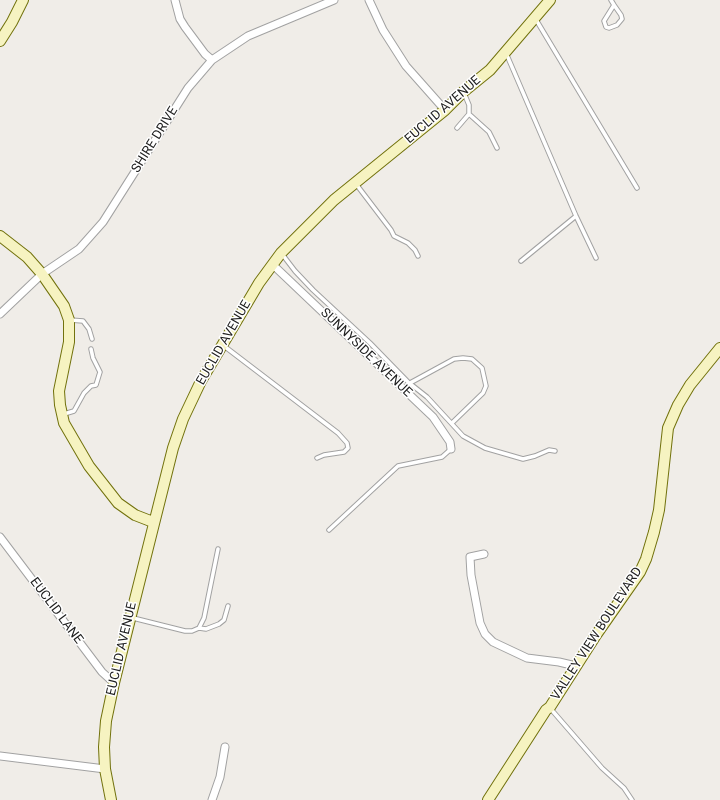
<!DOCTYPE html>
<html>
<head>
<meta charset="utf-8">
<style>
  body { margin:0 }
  canvas { display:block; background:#f0ede8 }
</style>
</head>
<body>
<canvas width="720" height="800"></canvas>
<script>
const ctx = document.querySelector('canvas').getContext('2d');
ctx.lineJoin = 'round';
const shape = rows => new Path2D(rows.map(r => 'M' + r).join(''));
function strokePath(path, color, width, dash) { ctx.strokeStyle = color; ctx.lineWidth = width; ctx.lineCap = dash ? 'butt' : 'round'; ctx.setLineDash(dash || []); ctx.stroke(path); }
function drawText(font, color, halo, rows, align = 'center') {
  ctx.font = font + ' Roboto,sans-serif'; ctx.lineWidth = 3; ctx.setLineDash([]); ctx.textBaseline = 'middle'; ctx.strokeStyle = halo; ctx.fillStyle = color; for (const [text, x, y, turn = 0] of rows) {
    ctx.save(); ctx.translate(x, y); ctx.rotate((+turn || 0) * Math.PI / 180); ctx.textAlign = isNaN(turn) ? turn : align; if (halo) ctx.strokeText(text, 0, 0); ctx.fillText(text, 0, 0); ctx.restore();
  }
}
const lane = shape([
  [611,0,614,5,621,15,622,19,617,25,609,28,606,27,604,21,614,5],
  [535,18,637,188],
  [506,53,576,216,596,258],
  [469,114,489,132,497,148],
  [457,128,469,114,469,105,464,93],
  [356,184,391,230,394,236,408,243,415,250,418,256],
  [282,254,295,271,313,290,370,343,408,382,427,397,463,436,485,448,523,459,535,456,549,450,555,451],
  [521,261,576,216],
  [70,320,83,321,89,329,92,339],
  [224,346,338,433,347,443,348,448,344,452,324,455,317,458],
  [410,383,454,359,463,358,472,359,482,368,486,386,483,393,452,423],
  [64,414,74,411,84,393,91,386,96,385,100,372,93,358,91,349],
  [329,530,398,466,442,457,451,449],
  [133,618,185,631,192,631,199,628,204,618,218,549],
  [199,628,206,629,219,624,224,620,228,606],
  [550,708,602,768,624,788,632,800]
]);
const street = shape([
  [175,0,180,19,185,27,205,54,212,60],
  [369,0,383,30,406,66,445,110],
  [272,264,433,417,450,442,451,449],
  [0,314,42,274,79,249,103,222,188,88,212,60,248,36,334,0],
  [0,537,102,672,114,683],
  [484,554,470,557,471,575,480,623,485,634,493,642,527,658,559,662,576,666],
  [0,756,105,769],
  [212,800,220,777,225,747]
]);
const secondary = shape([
  [0,41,12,22,23,0],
  [0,236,27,257,42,274,64,306,69,320,69,342,59,391,60,405,64,423,89,466,118,503,135,515,153,522],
  [111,800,105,769,104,747,106,721,114,683,173,448,183,419,201,381,259,283,281,253,334,200,445,110,463,92,490,70,550,0],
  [488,800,546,710,550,707,596,635,640,572,646,559,654,532,659,510,668,428,678,405,690,385,720,348]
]);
strokePath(lane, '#a2a2a2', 5.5);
strokePath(street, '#a2a2a2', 9);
strokePath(secondary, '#72720d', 12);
strokePath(lane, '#fff', 3.5);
strokePath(street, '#fff', 7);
strokePath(secondary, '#f6f3c1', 10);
drawText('13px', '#212121', '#fff', [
  ["EUCLID AVENUE",443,110,-41],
  ["SHIRE DRIVE",155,140,-58],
  ["EUCLID AVENUE",224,343,-60],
  ["SUNNYSIDE AVENUE",366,353,44],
  ["EUCLID LANE",56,611,53],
  ["VALLEY VIEW BOULEVARD",597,634,-57],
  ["EUCLID AVENUE",122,649,-77]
]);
</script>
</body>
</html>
